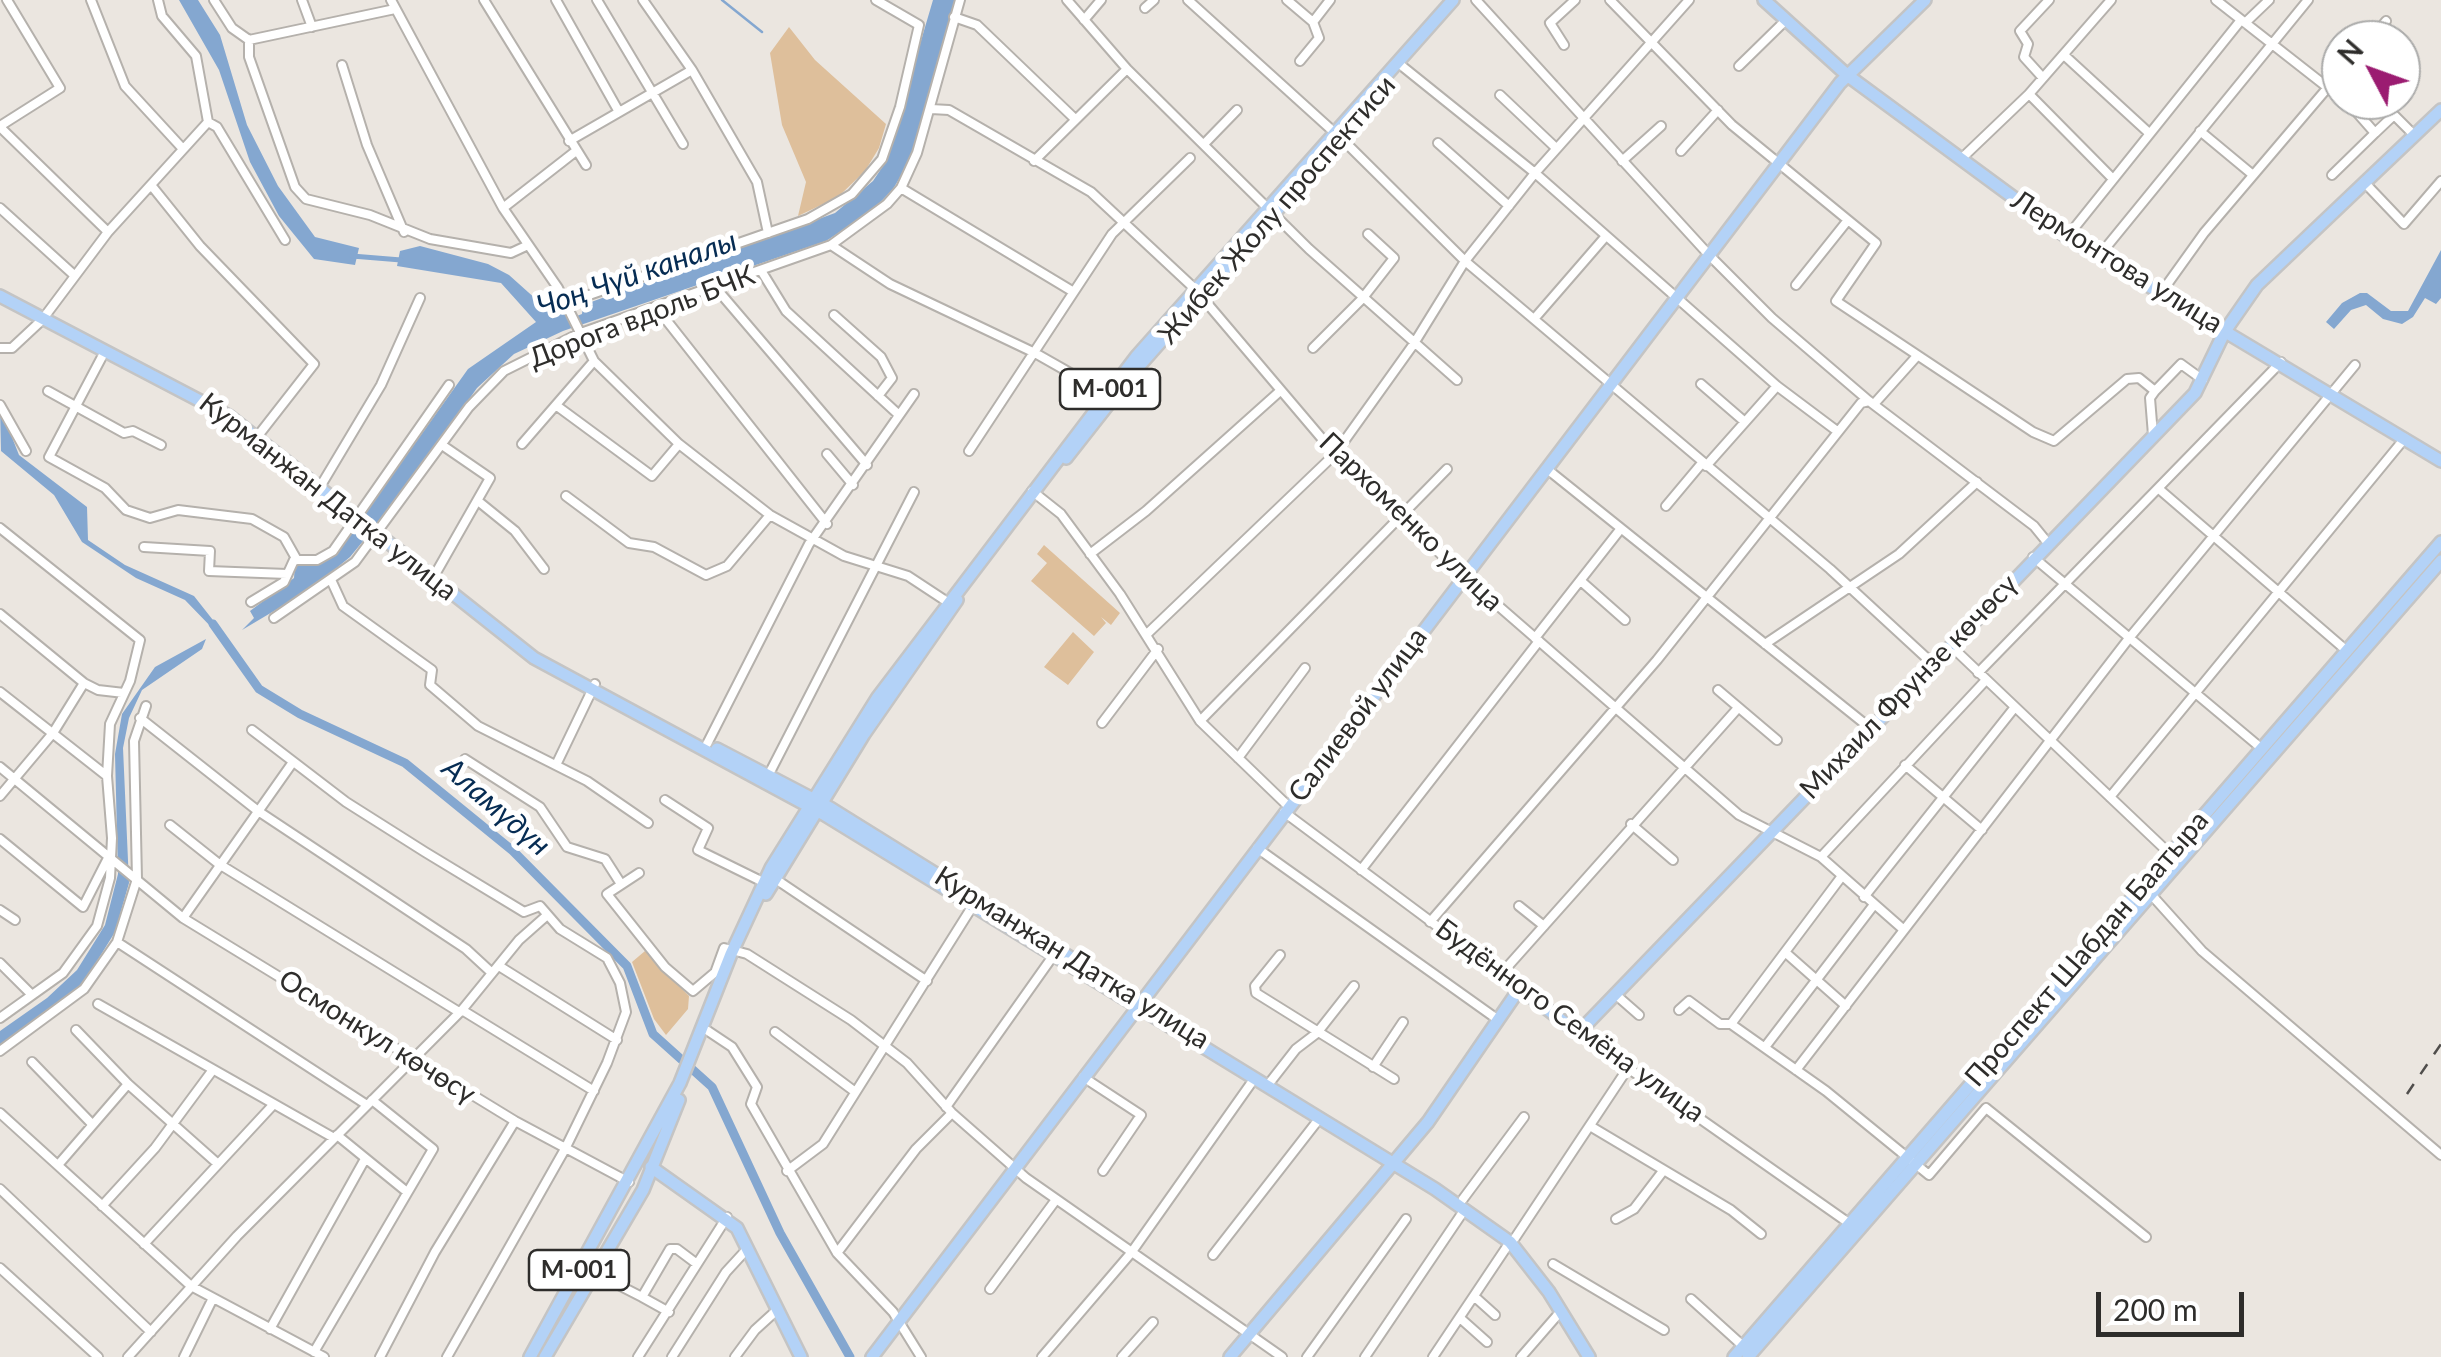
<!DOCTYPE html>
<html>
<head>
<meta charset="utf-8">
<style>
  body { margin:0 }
  #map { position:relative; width:2441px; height:1357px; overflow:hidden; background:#ebe6e0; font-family:Lato,sans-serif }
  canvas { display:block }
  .north { position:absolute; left:2321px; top:20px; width:100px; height:100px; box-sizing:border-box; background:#fff; border:2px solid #ababaa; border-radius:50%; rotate:311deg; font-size:28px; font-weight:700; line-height:40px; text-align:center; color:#2e2d2b }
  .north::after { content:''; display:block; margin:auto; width:35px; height:45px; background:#9b1c71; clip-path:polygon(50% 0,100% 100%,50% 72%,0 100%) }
  .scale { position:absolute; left:2096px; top:1292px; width:148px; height:45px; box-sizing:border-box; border:5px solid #2e2d2b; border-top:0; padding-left:12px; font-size:30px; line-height:35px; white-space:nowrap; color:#2e2d2b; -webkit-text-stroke:8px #fff; paint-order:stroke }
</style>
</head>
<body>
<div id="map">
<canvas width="2441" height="1357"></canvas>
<div class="north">N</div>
<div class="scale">200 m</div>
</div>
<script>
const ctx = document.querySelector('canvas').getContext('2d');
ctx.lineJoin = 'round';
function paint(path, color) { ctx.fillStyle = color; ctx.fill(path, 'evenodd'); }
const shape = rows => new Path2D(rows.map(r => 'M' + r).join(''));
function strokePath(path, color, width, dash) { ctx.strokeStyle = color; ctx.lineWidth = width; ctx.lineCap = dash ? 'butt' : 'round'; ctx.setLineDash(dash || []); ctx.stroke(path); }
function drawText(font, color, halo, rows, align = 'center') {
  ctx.font = font + ' Lato,sans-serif'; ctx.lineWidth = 10; ctx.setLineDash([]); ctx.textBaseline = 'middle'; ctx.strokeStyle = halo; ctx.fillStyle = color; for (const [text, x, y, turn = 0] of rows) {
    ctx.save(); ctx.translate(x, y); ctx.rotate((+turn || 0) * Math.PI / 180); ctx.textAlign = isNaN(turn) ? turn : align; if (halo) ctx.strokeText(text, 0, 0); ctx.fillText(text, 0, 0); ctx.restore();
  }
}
paint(shape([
  [789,27,815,60,886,124,879,148,865,171,838,197,798,216,806,182,782,125,770,53],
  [1044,545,1120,613,1111,625,1101,617,1106,623,1094,636,1031,581,1047,563,1037,554],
  [1073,632,1094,652,1068,685,1044,667],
  [645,951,689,996,688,1009,666,1035,654,1019,632,962]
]), '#debf9b');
paint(shape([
  [179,0,198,0,220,35,247,125,278,186,315,237,359,248,355,265,314,259,279,216,250,162,219,70],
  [933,0,955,0,921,128,910,161,893,189,872,211,826,241,563,331,514,354,477,388,404,491,350,557,311,589,242,630,254,618,250,611,294,578,295,564,315,564,351,533,468,369,536,322,501,283,397,266,400,251,420,246,488,264,509,275,547,309,567,313,569,319,582,314,583,305,835,213,873,181,885,163],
  [2441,250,2441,298,2436,304,2425,298,2413,317,2402,324,2383,319,2366,305,2351,310,2334,329,2326,322,2342,303,2360,293,2367,293,2391,311,2408,311],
  [0,407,19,455,87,507,88,540,125,565,194,596,220,629,215,631,185,600,136,578,82,542,54,495,1,451],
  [206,639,202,649,142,690,129,718,123,748,129,883,115,932,78,992,0,1049,0,1031,47,998,77,970,105,925,118,874,115,754,122,714,155,667]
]), '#84a7d0');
strokePath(shape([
  [722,0,762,32]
]), '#84a7d0', 2.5);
strokePath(shape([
  [352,256,401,260]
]), '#84a7d0', 5);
strokePath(shape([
  [213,624,259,689,300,714,405,763,513,851,627,966,653,1034,712,1087,780,1233,850,1357]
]), '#84a7d0', 9);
const minor = shape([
  [91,0,125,86,183,149],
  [158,0,162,16,196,56,208,122,217,127,285,240],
  [214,0,232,28,249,40,395,9],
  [302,0,312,27],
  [391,0,503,208,558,288,594,361,679,444,770,515,844,556,908,576,949,603],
  [484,0,586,165],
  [556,0,619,112],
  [597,0,683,144],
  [643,0,692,70,757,182,768,233],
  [1067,0,1127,69,1309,249,1457,380],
  [1188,0,1335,133],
  [1287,0,1313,22],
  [1476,0,1709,255,1772,318,1869,401,2034,526,2047,542],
  [1610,0,1732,125,1876,243,1836,301,2033,432,2054,441,2127,379,2139,378,2155,391],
  [2216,0,2327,87],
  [1145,8,1154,0],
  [954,17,977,25,1075,119],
  [1084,20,1101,0],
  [2245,23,2269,0],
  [249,40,249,57,295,187,306,199,370,215,430,239,511,253,526,246],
  [2370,40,2386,21],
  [1564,45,1550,23,1575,0],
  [2064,55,2149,133],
  [1300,61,1319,38,1313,22,1330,0],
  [1397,62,1535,173,1777,386,1837,431],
  [342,65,367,145,404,232],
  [1739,66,1785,21],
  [2043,78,2024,57,2028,44,2020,31,2049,0],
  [2029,94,2113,179],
  [1500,95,1556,148],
  [2346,100,2375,133,2394,115,2414,135],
  [931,109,949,110,1091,192,1195,289,1335,454,1464,576,1739,815,1821,857,1904,930],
  [0,126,60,88,7,0],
  [0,127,108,232],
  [2200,131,2253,175],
  [1341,138,1465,261,1830,569,1932,663],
  [569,141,692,70],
  [1438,143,1509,206],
  [1204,144,1237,110],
  [1681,151,1718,110],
  [1961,159,2029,94,2111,0],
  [1034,161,1127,69],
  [1622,161,1661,126],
  [2332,175,2375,133],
  [2364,182,2404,224,2441,181],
  [151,185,200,246,314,364,257,437],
  [901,188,1072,291],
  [0,208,74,275],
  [503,208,576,151],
  [2067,237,2241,20],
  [831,245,890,284,1035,353,1109,395],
  [2099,256,2308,0],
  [762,272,786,311,899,415],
  [1796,285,1848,220],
  [715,287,867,465],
  [2161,293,2204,233,2341,72],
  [566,303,808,219,852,194,882,159,900,107,919,25,876,0],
  [656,307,827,524],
  [834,315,881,357,892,378,878,396],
  [1534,319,1606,236],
  [0,348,12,348,42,320,108,232,208,122],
  [1313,348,1362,299,1394,258,1368,234],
  [105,351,49,457,105,488,126,510,150,518,178,510,252,519,284,537,297,560],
  [1701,384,1745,422],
  [48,391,124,433,133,431,161,445],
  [1874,404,1917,356],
  [0,405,26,451],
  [557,406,652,476,679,444],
  [2153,435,2150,398,2155,391,2181,364,2203,380],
  [522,444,594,361],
  [969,451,1112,234,1190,158],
  [827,454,853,485],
  [1706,466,1777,386],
  [1547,469,1870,728],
  [320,487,381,385,420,298],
  [2159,489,2347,651],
  [1032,491,1061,514,1120,594,1200,721,1288,806],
  [566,496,629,543,654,547,706,575,727,566,770,515],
  [478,501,515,531,544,569],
  [1666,506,1702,463],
  [0,528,140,640,130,681,110,724,107,776],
  [144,547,210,551,209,571,287,574],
  [1090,554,1146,511,1279,392],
  [2033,557,2261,748],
  [433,578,490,478,442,445],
  [332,582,343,606,432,670,430,685,478,726,587,781,648,823],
  [1582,582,1625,620],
  [251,602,284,582,294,560,317,560,333,551,449,385],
  [0,614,84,683,98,690,124,693],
  [274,618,355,562,469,407,504,371,578,334,831,245,887,204,901,188,917,153,960,0],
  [1148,633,1335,454,1413,345,1465,261,1535,173,1689,0],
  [1535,638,1619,531],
  [1765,644,1899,554,1977,482],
  [1951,646,2169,853],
  [1978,673,2281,362],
  [1718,690,1777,740],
  [0,692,107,776,112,838,110,878,97,926,63,973,0,1018],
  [140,718,258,811,466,949,492,973],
  [1200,721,1447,469],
  [1102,723,1158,649],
  [252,730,346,802,425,852,524,912,540,906,560,929,607,958,620,983,626,1012,607,1063,565,1149,447,1357],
  [707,744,809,544,914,394],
  [1238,758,1305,668],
  [465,759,540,807,567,847,605,859,621,884],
  [556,765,595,684],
  [1905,765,1982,830],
  [0,767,183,918,515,1121,629,1182],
  [768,776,914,492],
  [0,796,53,733,84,683],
  [2110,797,2405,438],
  [665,800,708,828,698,850,763,882],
  [1284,812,1520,988],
  [1631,824,1673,860],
  [170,825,219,864,459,1012],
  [0,839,83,907,107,860],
  [1257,848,1497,1019],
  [1821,857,1986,680],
  [1361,870,1539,641],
  [639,873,607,894,665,967,693,991,719,969],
  [774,878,927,981],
  [2148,891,2202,951,2441,1155],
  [1864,897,2015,707],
  [1519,906,1544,926],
  [0,910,15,920],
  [183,918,293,762],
  [1430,922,1657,660,1861,403,1869,401],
  [117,942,367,1105],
  [1786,953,1846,1006],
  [1280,955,1255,986,1256,993,1394,1079],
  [0,963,32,995],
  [499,966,617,1040],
  [716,970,724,948,747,954,851,1020,907,1063,952,1113,1026,1178,1282,1357],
  [1501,974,1738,708],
  [1615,994,1639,1015],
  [98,1004,334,1138],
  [462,1010,594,1091],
  [1679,1010,1689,1001,1720,1024,1731,1024,1826,1091,1929,1175,1986,1108,2146,1237],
  [1731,1024,1842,876],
  [76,1030,128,1084,218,1164],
  [708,1031,732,1047,757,1087,751,1104,837,1253,893,1312,921,1357],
  [775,1032,854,1091],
  [1578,1033,1853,1226],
  [1765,1047,1873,906],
  [0,1051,84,989,117,942,137,879,134,741,146,706],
  [32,1062,92,1124],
  [1373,1067,1403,1022],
  [1796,1070,2130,637,2355,365],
  [1083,1077,1141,1115,1103,1171],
  [1271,1081,1296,1049,1317,1033,1354,986],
  [946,1107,1053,956],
  [0,1113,191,1286,324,1357],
  [1590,1126,1731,1210,1761,1234],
  [337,1135,407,1192],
  [58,1165,128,1084],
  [787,1171,823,1144,972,907],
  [0,1189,151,1332],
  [1463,1199,1524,1117],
  [102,1206,155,1148,212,1071],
  [1616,1219,1634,1209,1663,1171],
  [1515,1238,1628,1068],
  [144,1244,273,1105],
  [837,1253,916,1149,952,1113],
  [1213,1255,1319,1119],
  [1553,1264,1664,1330],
  [0,1268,98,1357],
  [595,1273,642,1297,670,1249,677,1249,697,1264],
  [990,1289,1055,1201],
  [642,1297,669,1312],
  [1475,1297,1495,1315],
  [1691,1299,1743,1346],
  [1460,1318,1487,1342],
  [270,1329,365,1159],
  [314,1352,433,1149,372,1100],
  [128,1357,237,1236,462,1010,519,940,545,917],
  [184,1357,212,1300],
  [380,1357,435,1252,515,1121],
  [638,1357,727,1217],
  [672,1357,726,1272,748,1248],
  [735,1357,755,1330,777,1310],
  [1042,1357,1131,1253,1254,1079],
  [1122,1357,1153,1322],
  [1307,1357,1406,1219],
  [1365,1357,1465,1209],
  [1433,1357,1510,1242],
  [1521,1357,1561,1311]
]);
const major = shape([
  [1764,0,1847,75,2067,237,2441,461],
  [1346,132,1380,93],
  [0,296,229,416,534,658,825,815,1435,1189,1510,1242,1549,1292,1589,1357],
  [1066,458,1132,374,1301,183],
  [717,749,830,808,1071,958],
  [766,894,864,734,957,600],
  [651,1167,737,1228,801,1357],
  [530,1357,680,1083,731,954,771,868,878,697,1136,357,1453,0],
  [545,1357,643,1190,679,1100],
  [872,1357,1840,83,1925,0],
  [1230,1357,1428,1122,1520,988,1578,1033,2195,393,2225,331,2257,285,2441,110],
  [1734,1357,2441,542],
  [1748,1357,2441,561]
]);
strokePath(minor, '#b5b1ac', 12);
strokePath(major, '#c4c4c4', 16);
strokePath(minor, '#fff', 8);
strokePath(major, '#b3d2f7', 11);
strokePath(shape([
  [2407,1094,2441,1044]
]), '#504e4c', 2.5, [12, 12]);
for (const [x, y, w] of [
  [1110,389,100],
  [579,1270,100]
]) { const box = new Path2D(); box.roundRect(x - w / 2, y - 20, w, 40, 8); ctx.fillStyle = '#fff'; ctx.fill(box); strokePath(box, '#2e2d2b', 2.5); }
drawText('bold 25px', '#2e2d2b', null, [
  ["М-001",1110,389],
  ["М-001",579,1270]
]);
drawText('28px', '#2e2d2b', '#fff', [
  ["Жибек Жолу проспектиси",1277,210,-49],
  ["Лермонтова улица",2117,262,32],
  ["Дорога вдоль БЧК",642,317,-21],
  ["Курманжан Датка улица",328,497,38],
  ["Пархоменко улица",1411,522,44],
  ["Михаил Фрунзе көчөсү",1909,687,-46],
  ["Салиевой улица",1358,715,-53],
  ["Проспект Шабдан Баатыра",2087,949,-49],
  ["Курманжан Датка улица",1072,958,32],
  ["Будённого Семёна улица",1570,1021,36],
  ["Осмонкул көчөсү",377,1037,32]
]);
drawText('italic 30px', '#062c53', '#fff', [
  ["Чоң Чүй каналы",637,274,-19],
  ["Аламүдүн",496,807,41]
]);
</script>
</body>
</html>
